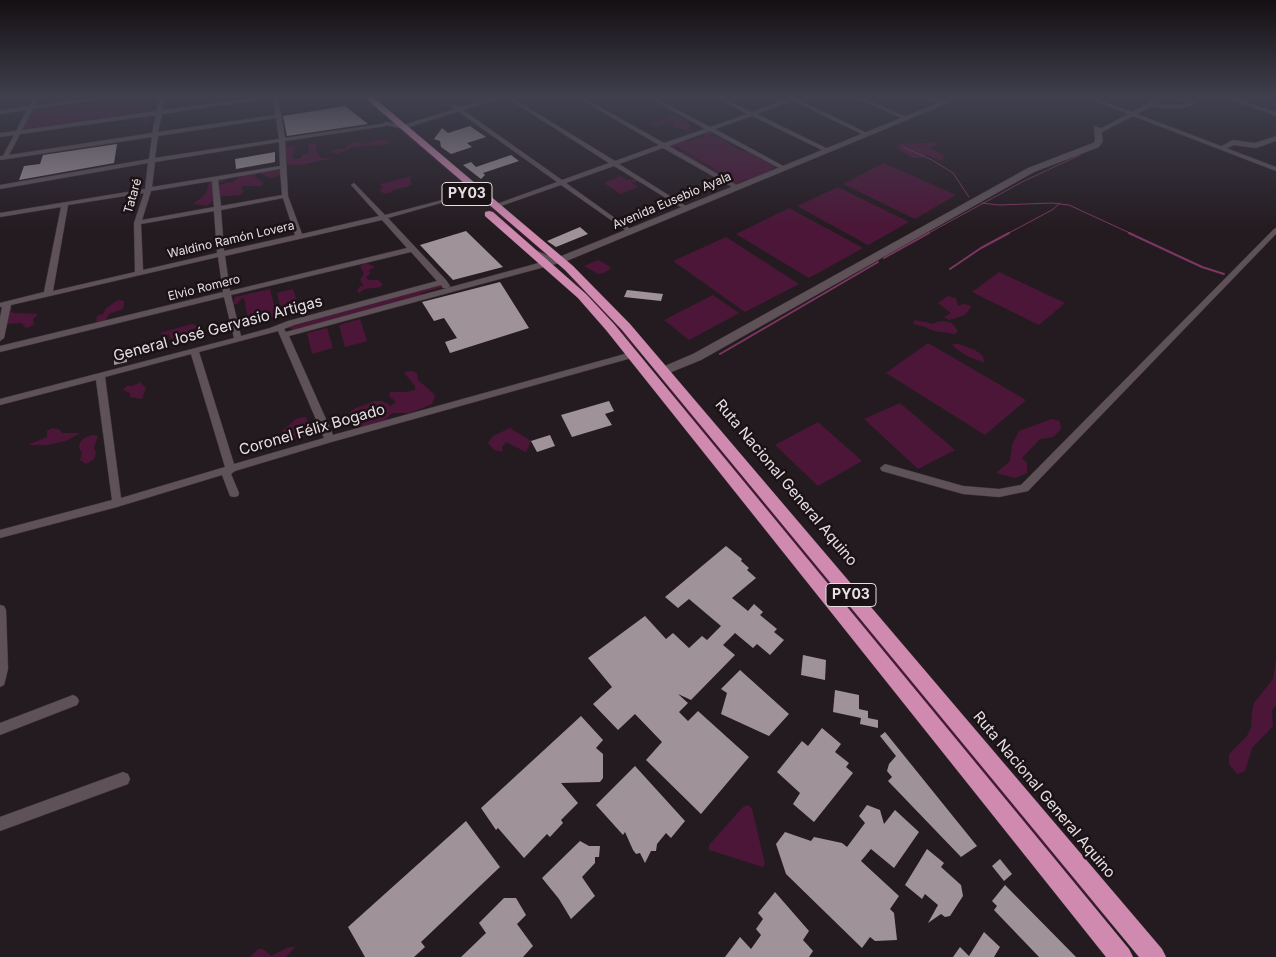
<!DOCTYPE html>
<html>
<head>
<meta charset="utf-8">
<style>
  body { margin:0 }
  canvas { display:block; background:#241b20 }
</style>
</head>
<body>
<canvas width="1276" height="957"></canvas>
<script>
const ctx = document.querySelector('canvas').getContext('2d');
ctx.lineJoin = 'round';
function paint(path, color) { ctx.fillStyle = color; ctx.fill(path, 'evenodd'); }
const shape = rows => new Path2D(rows.map(r => 'M' + r).join(''));
function strokePath(path, color, width, dash) { ctx.strokeStyle = color; ctx.lineWidth = width; ctx.lineCap = dash ? 'butt' : 'round'; ctx.setLineDash(dash || []); ctx.stroke(path); }
function drawText(font, color, halo, rows, align = 'center') {
  ctx.font = font + ' Inter,sans-serif'; ctx.lineWidth = 5; ctx.setLineDash([]); ctx.textBaseline = 'middle'; ctx.strokeStyle = halo; ctx.fillStyle = color; for (const [text, x, y, turn = 0] of rows) {
    ctx.save(); ctx.translate(x, y); ctx.rotate((+turn || 0) * Math.PI / 180); ctx.textAlign = isNaN(turn) ? turn : align; if (halo) ctx.strokeText(text, 0, 0); ctx.fillText(text, 0, 0); ctx.restore();
  }
}
paint(shape([
  [140,96,152,96,147,110,152,111,148,116,152,121,146,124,142,124,144,121,141,117,145,111,24,129,32,111],
  [168,96,201,96,197,98,198,103,191,106,184,104,184,101,182,100,160,103,161,98],
  [673,114,685,119,690,127,688,128,690,131,672,127,674,124,673,121,654,127,648,124,663,120],
  [400,130,402,130,547,255,546,255],
  [709,130,713,133,710,136,720,137,735,148,750,153,775,167,757,177,745,180,733,186,677,152,684,152,713,170,720,172,676,146,669,149,667,143,687,138,686,142,705,136,703,133],
  [384,139,388,142,395,143,353,147,337,154,330,152,337,149,345,149,347,145,354,142,364,144],
  [932,142,936,144,935,146,929,148,944,155,943,161,926,155,922,158,913,158,896,148,901,143,906,145,910,143,919,144],
  [315,143,317,146,315,149,321,158,334,158,300,165,287,164,287,160,284,157,285,147,297,146,294,148,295,152,291,155,293,158,298,159,303,156,303,154,309,153,308,145],
  [884,163,956,195,915,219,843,184],
  [259,171,280,171,283,174,271,178,258,173,254,176,264,183,262,186,243,186,241,188,244,192,240,195,219,197,207,206,193,204,206,194,210,180,229,176,225,181,217,184,220,185,234,181,240,176],
  [412,176,410,180,412,184,407,187,396,189,389,193,383,193,379,190,383,188,380,184],
  [621,176,627,180,636,179,637,182,632,183,638,187,620,194,604,183],
  [838,187,909,222,868,245,797,206],
  [789,208,863,248,809,278,736,234],
  [726,237,799,284,745,312,673,261],
  [598,260,609,266,611,268,604,273,598,274,584,266],
  [366,263,375,267,369,270,370,274,366,277,368,280,378,280,383,284,380,287,365,289,359,293,357,291,360,286,364,286,360,280,364,274,360,266],
  [561,268,589,295,642,353,730,462,1114,925,1111,925,986,776,728,463,641,354],
  [999,272,1065,303,1039,325,972,292],
  [442,285,443,287,421,293,421,295,356,314,293,330,289,327,430,286],
  [270,289,277,317,249,324,244,298,241,299,237,304,232,305,235,297],
  [293,289,297,302,280,306,277,293],
  [713,295,739,313,689,340,664,320],
  [948,296,956,298,958,306,963,304,970,305,971,307,965,315,949,320,944,317,951,313,938,303],
  [118,300,124,301,123,309,109,314,105,321,96,322,97,316,103,314,106,308],
  [10,307,12,308,11,312,14,313,38,314,33,319,34,324,29,327,26,328,21,323,8,324,5,322],
  [360,319,367,341,345,347,339,325],
  [915,320,934,324,937,322,943,321,952,323,958,331,955,334,934,331,925,327,913,324],
  [192,324,199,326,178,338,170,339,169,334,164,336,160,333],
  [327,328,333,348,312,354,307,333],
  [928,343,1026,400,985,435,886,373],
  [952,344,959,344,975,350,983,356,984,362,982,362,967,356,955,348],
  [412,371,417,373,418,380,434,394,435,397,432,404,410,413,392,413,385,420,366,427,357,428,349,425,348,420,351,411,356,408,375,401,382,401,391,406,396,402,389,396,390,392,406,392,415,390,415,386,405,374,405,372],
  [140,382,146,388,142,399,130,397,130,393,123,390,127,386,133,386],
  [900,403,955,450,918,469,864,419],
  [303,417,306,417,311,430,303,437,293,438,282,431,296,419],
  [1051,419,1059,421,1061,426,1060,430,1053,437,1040,439,1022,458,1027,463,1027,473,1015,478,996,473,1010,461,1012,445,1019,431],
  [818,422,862,461,818,486,775,445],
  [52,428,59,429,62,433,80,433,66,441,47,445,28,445,47,437,47,431],
  [510,428,531,441,526,452,506,442,502,447,503,452,494,450,488,443,493,436],
  [92,435,98,436,94,447,96,453,94,459,86,464,80,460,82,453,79,448,80,443,84,438],
  [1276,659,1276,705,1272,710,1273,726,1252,748,1245,771,1237,774,1229,764,1229,754,1247,736,1251,728,1252,711,1254,703,1273,679],
  [748,805,752,809,765,864,763,867,709,850,709,845,743,807],
  [289,947,295,947,286,957,250,957,258,949,263,949,271,956]
]), '#4b1637');
strokePath(shape([
  [903,147,932,160,953,173,969,197],
  [1060,156,1081,148],
  [982,203,999,205,1052,203,1069,205,1132,234],
  [927,234,1022,182,1080,155],
  [1007,234,1052,210,1060,203]
]), '#7d3661', 1);
strokePath(shape([
  [1129,233,1202,267,1224,274],
  [884,258,929,233],
  [950,269,981,248,1009,233],
  [720,354,878,262]
]), '#7d3661', 2);
paint(shape([
  [345,106,368,124,287,136,283,116],
  [470,126,486,137,467,143,472,147,451,154,441,147,440,141,434,139,442,128,448,133],
  [117,144,114,163,19,180,24,166,40,164,43,155],
  [275,152,275,162,236,169,235,159],
  [511,155,519,161,483,173,485,175,481,179,463,165,471,162,476,167],
  [580,227,588,234,556,247,547,241],
  [466,231,503,267,453,280,420,245],
  [500,282,529,328,450,353,445,342,457,338,444,318,434,321,422,302],
  [627,290,663,294,661,301,624,297],
  [127,352,127,362,114,365,114,355],
  [609,401,614,411,605,414,612,425,572,437,561,415],
  [550,435,555,446,537,452,531,441],
  [726,546,742,559,741,561,749,568,747,570,756,578,732,598,748,611,754,604,763,612,760,615,777,629,774,632,784,640,770,655,757,644,753,648,735,633,723,645,735,655,691,700,678,694,688,703,679,712,688,721,698,711,749,757,701,814,646,760,662,742,635,714,618,730,593,704,612,687,588,658,645,616,666,639,673,633,689,648,702,636,707,640,721,626,689,599,678,608,665,597],
  [803,655,826,660,825,680,801,675],
  [740,670,789,714,769,736,721,714,727,693,721,689],
  [835,690,859,695,859,709,868,711,868,718,878,720,878,728,860,724,861,718,833,712],
  [581,716,603,740,596,748,603,754,603,778,600,782,561,783,578,803,561,820,563,823,550,837,547,834,524,858,498,828,496,830,481,808],
  [822,728,841,744,835,752,849,763,846,767,853,773,814,822,793,804,800,793,777,772,802,741,808,746],
  [885,732,977,846,961,857,888,781,892,777,887,771,889,764,896,756,880,736],
  [635,766,685,821,671,838,666,833,657,844,656,851,651,851,645,863,640,853,636,854,633,850,625,832,623,835,596,805],
  [867,805,880,810,884,824,895,810,919,832,894,868,871,849,861,861,899,896,890,909,894,913,897,940,875,941,870,937,862,948,786,874,776,844,785,832,811,841,814,837,842,843,847,847,865,823,859,816],
  [466,821,500,867,421,942,425,947,414,957,365,957,348,927],
  [580,841,589,846,600,846,599,857,595,857,595,863,582,877,595,896,571,919,559,899,542,878],
  [927,849,944,863,941,867,961,885,963,896,950,916,945,917,941,914,928,923,938,905,925,894,922,899,905,885],
  [1000,859,1012,874,1004,881,992,866],
  [1005,885,1076,957,1039,957,994,910,997,906,992,901],
  [775,892,809,931,803,940,813,951,809,957,725,957,740,937,751,949,761,935,756,929,763,919,758,913],
  [504,898,516,898,526,915,517,924,533,946,523,957,461,957,486,933,479,923],
  [984,932,1000,947,994,957,953,957,960,947,969,956]
]), '#9f9399');
const street = shape([
  [35,96,40,96,35,106,109,96,122,96,33,109,22,130,156,111,160,96,165,96,162,110,268,96,279,96,278,97,285,138,388,123,389,124,386,126,285,141,288,196,302,234,379,216,352,186,351,185,354,183,385,215,469,193,469,195,388,218,446,280,450,286,449,288,443,288,441,285,294,325,284,329,286,332,557,258,563,258,563,262,289,336,333,435,632,352,636,355,635,357,328,443,235,471,231,474,239,493,238,496,234,497,230,496,222,475,117,507,0,538,0,530,112,500,96,380,0,405,0,399,234,338,224,297,0,352,0,346,223,292,218,257,11,305,4,338,0,341,0,318,2,307,0,307,0,303,44,292,61,207,0,217,0,213,145,189,148,163,0,189,0,185,149,159,152,137,0,160,0,156,3,156,14,135,0,137,0,133,16,131,27,110,0,114,0,110,29,106,35,96],
  [273,98,275,115,158,132,162,114,273,98],
  [156,115,152,133,9,155,20,134,156,115],
  [276,118,279,139,155,158,158,136,276,118],
  [279,142,280,166,152,187,155,162,279,142],
  [280,169,282,195,221,206,218,180,280,169],
  [212,181,214,207,142,220,151,191,212,181],
  [144,193,134,223,135,272,53,291,68,205,144,193],
  [283,198,295,235,224,251,221,210,283,198],
  [214,211,217,253,143,270,141,224,214,211],
  [382,220,407,248,230,291,225,256,382,220],
  [411,252,437,281,288,321,270,328,241,336,231,295,411,252],
  [278,331,324,438,234,464,199,352,278,331],
  [191,354,225,467,121,498,105,377,191,354],
  [465,96,471,96,475,100,470,101,465,96],
  [504,96,509,96,615,161,659,145,575,96,580,96,664,143,705,129,646,96,652,96,710,127,747,114,713,96,719,96,752,112,788,99,788,97,804,96,797,99,869,134,864,135,793,101,757,114,828,149,828,151,824,151,752,116,715,129,785,167,785,169,781,169,710,131,669,146,738,186,738,188,734,188,663,148,619,164,689,208,690,209,687,211,614,166,566,183,633,231,633,233,631,234,561,185,498,207,494,207,494,205,557,182,452,107,452,105,456,105,562,180,609,163,504,96],
  [851,96,858,96,909,118,904,119,851,96],
  [920,96,927,96,945,103,940,104,920,96],
  [1082,96,1089,96,1132,112,1163,96,1170,96,1156,104,1179,105,1188,104,1172,96,1179,96,1197,104,1179,109,1151,107,1137,114,1276,167,1276,171,1133,116,1100,133,1096,133,1096,131,1128,114,1082,96],
  [1221,96,1228,96,1276,112,1276,116,1221,96],
  [1276,228,1276,234,1028,491,999,497,963,494,882,471,880,468,885,464,963,486,999,489,1021,485,1274,229,1276,228],
  [0,605,4,606,6,610,8,669,4,685,0,687,0,605],
  [73,695,77,697,79,701,77,705,0,735,0,723,73,695],
  [123,772,128,774,130,779,128,784,0,831,0,817,123,772]
]);
const secondary = shape([
  [497,96,508,96,403,129,382,124,386,122,403,125,497,96],
  [955,96,965,96,564,262,543,261,528,252,533,249,549,256,559,257,955,96],
  [1094,126,1101,128,1103,141,1099,147,1034,172,701,360,664,375,658,371,660,368,693,354,1028,168,1093,143,1095,141,1094,126],
  [1276,136,1276,141,1256,148,1234,145,1222,150,1218,148,1233,140,1255,143,1276,136]
]);
const highway = shape([
  [363,96,372,96,573,266,630,324,1162,949,1166,957,1139,957,622,330,565,270,363,96],
  [489,211,493,212,586,294,614,324,1129,949,1133,957,1106,957,606,330,578,298,485,216,485,212,489,211]
]);
strokePath(street, '#3d3639', 1);
strokePath(secondary, '#3d3639', 1);
strokePath(highway, '#3d3639', 1);
paint(street, '#5e5258');
paint(secondary, '#5e5258');
paint(highway, '#d08ab0');
const sky = ctx.createLinearGradient(0, 0, 0, 230);
sky.addColorStop(0, '#140f12');
sky.addColorStop(0.42, '#3f3f4e');
sky.addColorStop(1, '#3f3f4e00');
ctx.fillStyle = sky;
ctx.fillRect(0, 0, 1276, 230);
drawText('12px', '#e6dfe3', '#1b1216', [
  ["Tataré",133,196,-74],
  ["Avenida Eusebio Ayala",672,201,-23],
  ["Waldino Ramón Lovera",231,240,-13],
  ["Elvio Romero",204,288,-14]
]);
for (const [x, y, w] of [
  [467,194,50],
  [851,595,50]
]) { const box = new Path2D(); box.roundRect(x - w / 2, y - 11.5, w, 23, 4); ctx.fillStyle = '#1b1216'; ctx.fill(box); strokePath(box, '#e6dfe3', 1); }
drawText('bold 14px', '#e6dfe3', null, [
  ["PY03",467,194],
  ["PY03",851,595]
]);
drawText('15px', '#e6dfe3', '#1b1216', [
  ["General José Gervasio Artigas",218,329,-15],
  ["Coronel Félix Bogado",312,430,-16],
  ["Ruta Nacional General Aquino",786,483,50],
  ["Ruta Nacional General Aquino",1044,795,50]
]);
</script>
</body>
</html>
